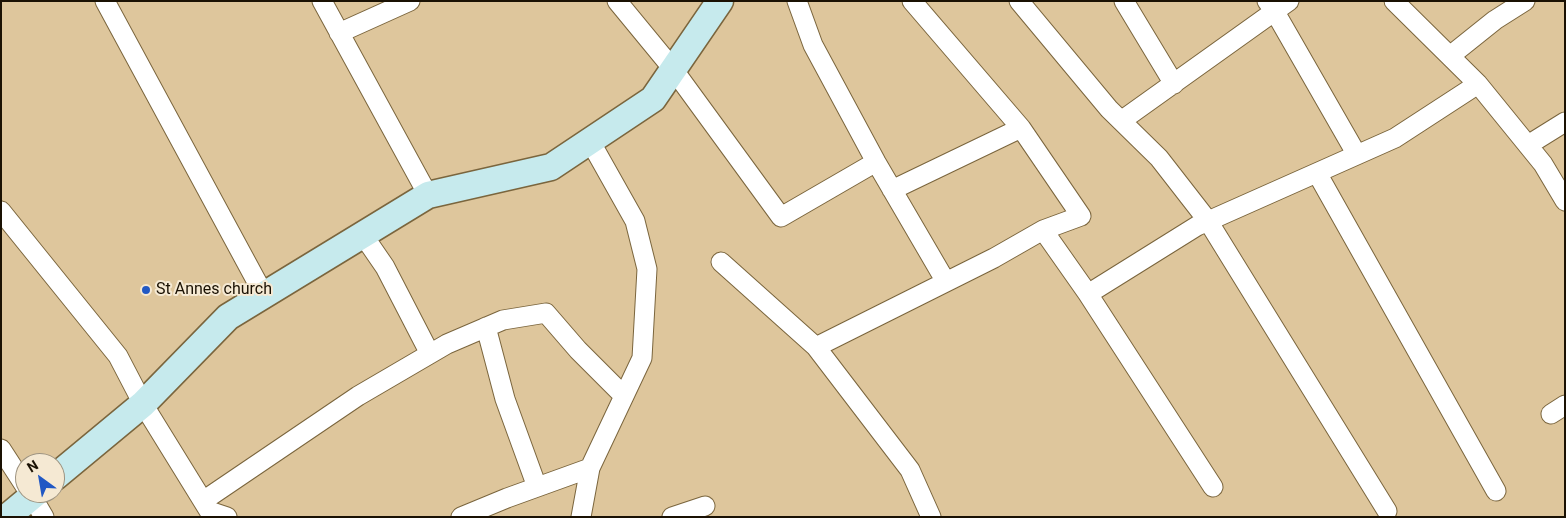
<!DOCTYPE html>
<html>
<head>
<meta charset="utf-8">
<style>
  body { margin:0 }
  #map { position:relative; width:1566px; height:518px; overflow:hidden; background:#dec69c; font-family:Roboto,sans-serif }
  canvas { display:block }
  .frame { position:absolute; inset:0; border:2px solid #1a1103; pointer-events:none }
  .north { position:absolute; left:15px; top:453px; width:50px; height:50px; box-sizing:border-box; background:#f5e9d3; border:1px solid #9d9380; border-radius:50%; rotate:328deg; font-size:14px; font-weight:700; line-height:20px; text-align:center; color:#1a1103 }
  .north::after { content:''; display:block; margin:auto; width:18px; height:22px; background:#2158c4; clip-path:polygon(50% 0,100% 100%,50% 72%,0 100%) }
</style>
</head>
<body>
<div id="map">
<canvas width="1566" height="518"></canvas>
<div class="frame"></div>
<div class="north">N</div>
</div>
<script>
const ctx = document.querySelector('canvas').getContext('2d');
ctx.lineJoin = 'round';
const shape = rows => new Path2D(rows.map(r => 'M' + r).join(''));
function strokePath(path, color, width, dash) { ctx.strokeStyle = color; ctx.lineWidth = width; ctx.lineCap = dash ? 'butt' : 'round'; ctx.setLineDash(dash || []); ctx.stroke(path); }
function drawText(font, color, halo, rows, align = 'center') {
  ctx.font = font + ' Roboto,sans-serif'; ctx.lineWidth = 4; ctx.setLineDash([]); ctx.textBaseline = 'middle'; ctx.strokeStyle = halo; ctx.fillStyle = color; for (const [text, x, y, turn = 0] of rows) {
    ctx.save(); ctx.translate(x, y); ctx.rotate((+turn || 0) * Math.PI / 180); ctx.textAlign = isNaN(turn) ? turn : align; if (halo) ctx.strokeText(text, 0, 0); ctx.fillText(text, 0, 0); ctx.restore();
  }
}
const street = shape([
  [105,1,264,295],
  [322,1,428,195],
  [617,1,673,69,781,217,876,162],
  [797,1,813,45,876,162,946,282],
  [912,1,1021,128,1081,216,1043,230],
  [1019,1,1109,109,1159,158,1208,221,1387,511],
  [1124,1,1174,84],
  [1267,1,1275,12,1357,155],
  [1394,1,1478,84,1543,164,1565,201],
  [339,33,410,1],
  [1450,56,1495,20,1525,1],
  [1121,121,1289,1],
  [1528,145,1565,122],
  [1317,173,1496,491],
  [892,190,1021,128],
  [1,211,118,356,143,404,209,511,227,517],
  [363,235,385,267,430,354],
  [721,262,816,347],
  [1088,294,1197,226,1395,138,1478,84],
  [486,327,505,399,537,487],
  [1551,414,1565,405],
  [1,449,25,486],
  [30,493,44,517],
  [203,501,358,396,447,344,503,320,546,313,578,350,624,396],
  [461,517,507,498,590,468],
  [581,517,590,468,642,358,647,269,635,221,590,141],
  [672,517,705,506],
  [931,517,910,470,816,347,994,258,1043,230,1088,294,1213,487]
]);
const secondary = shape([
  [55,477,143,404,228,317,428,195,551,167,653,99,720,1],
  [7,517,36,493]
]);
strokePath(street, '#7a653d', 21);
strokePath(secondary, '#7a653d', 29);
strokePath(street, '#fff', 19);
strokePath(secondary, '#c6eaed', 26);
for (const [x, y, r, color] of [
  [146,290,5,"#2158c4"]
]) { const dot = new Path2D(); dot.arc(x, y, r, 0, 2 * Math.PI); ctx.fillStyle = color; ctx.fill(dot); strokePath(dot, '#f5e9d3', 2); }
drawText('16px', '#1a1103', '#f5e9d3', [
  ["St Annes church",156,290]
], 'left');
</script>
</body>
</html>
